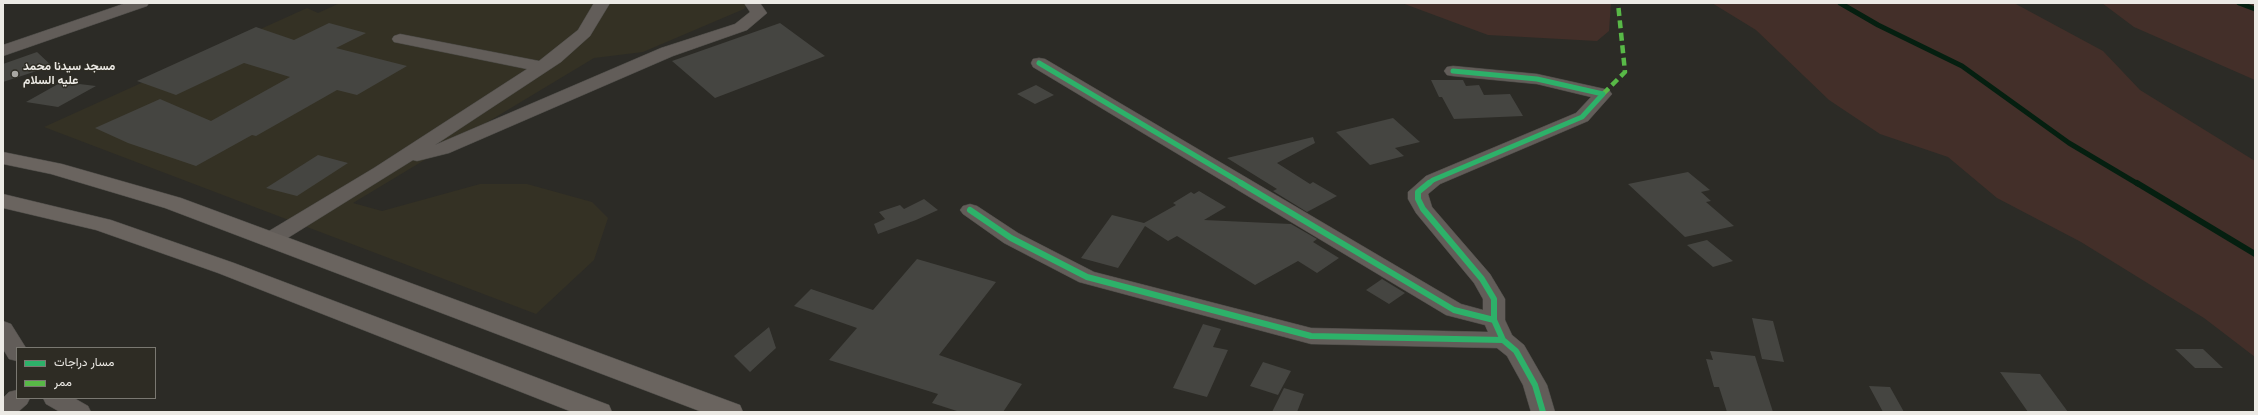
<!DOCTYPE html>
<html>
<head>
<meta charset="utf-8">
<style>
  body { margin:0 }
  #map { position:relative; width:2258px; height:415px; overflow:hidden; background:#2c2b26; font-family:"DM Sans",Vazirmatn,sans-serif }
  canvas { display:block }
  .frame { position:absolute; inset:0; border:4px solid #eceae5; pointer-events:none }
  .legend { position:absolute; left:16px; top:347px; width:140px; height:52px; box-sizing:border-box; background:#2e2c24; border:1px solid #7a7871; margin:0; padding:5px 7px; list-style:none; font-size:12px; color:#eceae5 }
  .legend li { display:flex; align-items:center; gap:8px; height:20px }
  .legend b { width:20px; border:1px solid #7a7871 }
</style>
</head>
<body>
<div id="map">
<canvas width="2258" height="415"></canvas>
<div class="frame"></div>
<ul class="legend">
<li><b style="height:5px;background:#2db169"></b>مسار دراجات</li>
<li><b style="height:5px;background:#58b947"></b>ممر</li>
</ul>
</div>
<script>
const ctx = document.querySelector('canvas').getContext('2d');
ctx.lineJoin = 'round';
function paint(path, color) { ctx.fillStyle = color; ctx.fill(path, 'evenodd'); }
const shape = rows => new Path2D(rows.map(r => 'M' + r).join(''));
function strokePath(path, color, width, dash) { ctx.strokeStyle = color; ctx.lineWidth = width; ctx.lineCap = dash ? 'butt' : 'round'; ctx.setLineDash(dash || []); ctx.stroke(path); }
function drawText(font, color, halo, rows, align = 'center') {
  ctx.font = font + ' "DM Sans",Vazirmatn,sans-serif'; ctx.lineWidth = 3; ctx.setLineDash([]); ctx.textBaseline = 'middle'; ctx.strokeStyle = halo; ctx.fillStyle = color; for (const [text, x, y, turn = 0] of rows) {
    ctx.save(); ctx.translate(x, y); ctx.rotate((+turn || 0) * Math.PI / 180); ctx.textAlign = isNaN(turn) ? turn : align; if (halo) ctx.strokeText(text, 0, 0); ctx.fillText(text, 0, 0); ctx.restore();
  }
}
paint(shape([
  [340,3,748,3,744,9,643,52,594,58,353,203,382,211,480,184,527,184,592,202,608,218,594,260,536,314,44,127,307,8,318,13]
]), '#343124');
paint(shape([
  [1402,3,1611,3,1609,31,1597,41,1488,35],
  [1712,3,2014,3,2103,51,2140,90,2255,161,2255,357,2204,318,2081,242,1997,198,1948,157,1880,134,1829,100,1756,30],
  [2102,3,2255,3,2255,80,2134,27]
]), '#432f29');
strokePath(shape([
  [1840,3,1878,25,1962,66,2069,143,2138,184],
  [2239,3,2255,9]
]), '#051f10', 5);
strokePath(shape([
  [2137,183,2255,254]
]), '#051f10', 6);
paint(shape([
  [329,23,366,33,336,48,407,66,357,95,337,90,256,136,252,135,196,166,128,143,95,128,160,99,211,121,290,77,244,63,176,95,137,81,256,27,294,40],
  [780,23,825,56,715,98,672,61],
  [37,52,52,66,3,82,3,64],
  [67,79,71,83,96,86,58,107,26,102],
  [1431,80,1463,80,1466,86,1479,85,1484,95,1510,94,1523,116,1454,119,1442,97,1439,97],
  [1036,85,1054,95,1035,104,1017,94],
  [1393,118,1420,142,1395,148,1404,156,1370,165,1336,132],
  [1313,137,1315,143,1277,163,1310,184,1313,182,1337,196,1307,212,1273,191,1277,189,1227,158],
  [318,155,348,163,297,196,266,188],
  [1688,172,1710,190,1701,192,1711,201,1706,202,1734,226,1685,237,1628,184],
  [1199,191,1226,207,1204,220,1291,224,1317,239,1313,242,1339,258,1317,273,1298,261,1255,285,1177,236,1168,241,1145,226,1118,268,1081,258,1112,215,1144,223,1176,205,1173,203,1191,192,1194,194],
  [924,199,938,210,916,220,878,234,874,224,885,219,879,212,900,205,904,209],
  [1707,240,1733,261,1713,267,1687,245],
  [917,259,996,282,939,355,1022,384,1003,412,960,412,932,403,938,394,829,360,857,328,794,306,811,289,873,310],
  [1382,279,1405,293,1389,304,1366,290],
  [1752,318,1773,321,1784,362,1762,359],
  [1203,324,1221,329,1213,347,1228,350,1207,397,1173,388],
  [769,327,776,348,750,372,734,356],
  [2175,349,2203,349,2223,368,2195,368],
  [1710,351,1755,356,1773,412,1727,412,1719,387,1714,387,1706,359,1713,360],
  [1263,362,1291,371,1278,395,1250,386],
  [2000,372,2040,374,2068,412,2028,412],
  [1869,386,1890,387,1904,412,1883,412],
  [1284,388,1304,394,1297,412,1272,412]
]), '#454541');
const minor = shape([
  [126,3,149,3,147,6,3,56,3,45,126,3],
  [594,3,610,3,590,36,561,62,435,145,661,48,735,24,750,12,744,3,760,3,767,13,747,30,673,56,449,153,417,161,413,160,278,244,271,245,264,244,261,239,264,234,374,168,527,69,394,42,392,39,394,36,400,34,539,61,578,30,594,3],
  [1039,58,1045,59,1461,304,1483,310,1483,299,1474,283,1416,213,1408,199,1408,192,1426,176,1576,113,1591,97,1537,84,1453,76,1447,75,1444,71,1447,67,1453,66,1537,74,1609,90,1612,94,1588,121,1440,184,1428,194,1432,207,1490,274,1505,299,1505,320,1512,335,1524,345,1547,385,1555,412,1531,412,1523,385,1507,356,1497,348,1311,344,1079,282,1004,243,963,214,960,210,963,206,970,204,977,206,1018,233,1094,272,1311,328,1488,332,1485,325,1446,315,1033,67,1031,63,1033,59,1039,58],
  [3,321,11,324,26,348,17,348,17,361,9,359,3,349,3,321],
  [17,390,17,398,30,398,27,404,18,412,3,412,3,398,9,392,17,390],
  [43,398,74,398,88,406,91,412,60,412,46,404,43,398]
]);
const trunk = shape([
  [3,152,62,164,181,198,740,405,743,412,702,412,165,208,51,174,3,164,3,152],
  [3,194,111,220,234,263,609,405,612,412,572,412,218,273,96,230,3,208,3,194]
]);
strokePath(minor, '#4a4945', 1);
strokePath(trunk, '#4a4945', 1);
paint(minor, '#625d59');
paint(trunk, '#6a645f');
strokePath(shape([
  [1603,94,1625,72,1618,3]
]), '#58b947', 4.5, [8, 4.5]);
strokePath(shape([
  [1039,63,1243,184],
  [1428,184,1433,180,1582,117,1603,94,1537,79,1453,71]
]), '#2db169', 5);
strokePath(shape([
  [1241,183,1454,310,1494,320],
  [1429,183,1418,192,1418,199,1423,209,1482,279,1494,299,1494,320,1503,340,1516,351,1535,385,1543,412],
  [970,210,1011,238,1087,277,1311,336,1503,340]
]), '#2db169', 6);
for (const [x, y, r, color] of [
  [15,74,4,"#a9a7a2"]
]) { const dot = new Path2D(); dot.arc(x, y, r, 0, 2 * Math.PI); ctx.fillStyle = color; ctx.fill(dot); strokePath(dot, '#2e2c24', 1.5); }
drawText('bold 12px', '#eceae5', '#2e2c24', [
  ["مسجد سيدنا محمد",23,67],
  ["عليه السلام",23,81]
], 'left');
</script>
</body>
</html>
